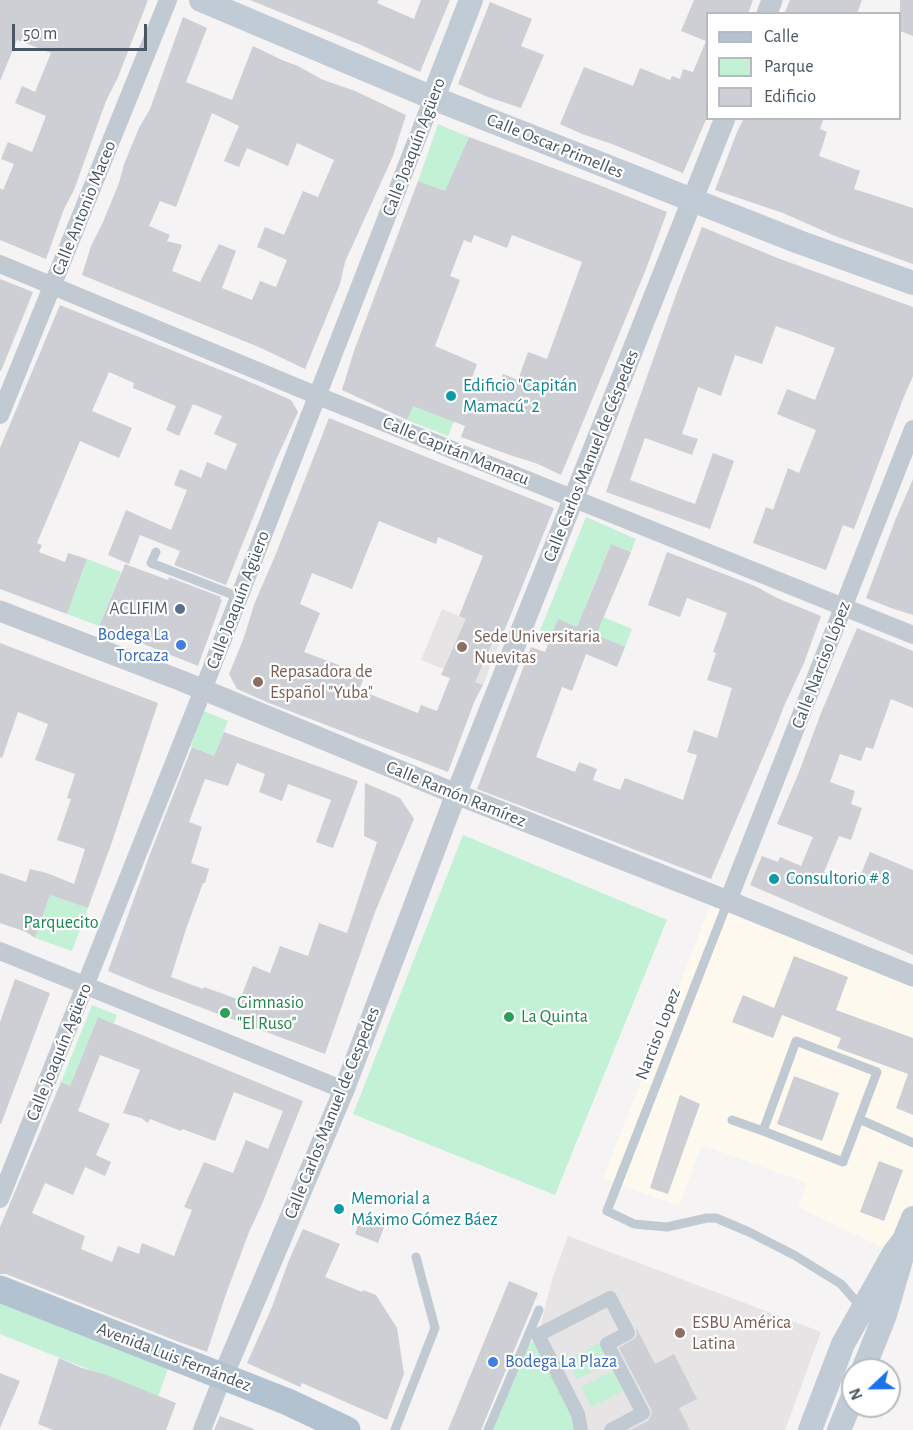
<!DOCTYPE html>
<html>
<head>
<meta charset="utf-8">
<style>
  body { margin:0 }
  #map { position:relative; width:913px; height:1430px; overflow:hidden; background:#f5f3f3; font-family:"Alegreya Sans",sans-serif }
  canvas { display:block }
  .legend { position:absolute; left:706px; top:12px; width:195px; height:108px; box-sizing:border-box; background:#fff; border:2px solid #b7bbc0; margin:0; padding:8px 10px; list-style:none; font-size:18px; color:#4a5661 }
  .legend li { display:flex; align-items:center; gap:12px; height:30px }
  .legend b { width:30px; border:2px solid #b7bbc0 }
  .north { position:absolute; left:841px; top:1358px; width:60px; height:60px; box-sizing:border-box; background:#fff; border:2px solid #b7bbc0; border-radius:50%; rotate:248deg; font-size:16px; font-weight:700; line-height:24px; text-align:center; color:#4a5661 }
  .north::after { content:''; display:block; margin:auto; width:21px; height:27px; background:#1a73e8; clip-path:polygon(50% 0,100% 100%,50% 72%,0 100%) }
  .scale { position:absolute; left:12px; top:24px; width:135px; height:27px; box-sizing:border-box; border:3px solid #4a5661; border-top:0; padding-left:8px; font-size:18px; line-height:21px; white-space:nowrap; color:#4a5661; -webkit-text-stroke:4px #fff; paint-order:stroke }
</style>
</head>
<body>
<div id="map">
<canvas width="913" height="1430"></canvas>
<ul class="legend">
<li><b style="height:8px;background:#b3c2d1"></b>Calle</li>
<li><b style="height:16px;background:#c3f1d5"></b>Parque</li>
<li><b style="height:16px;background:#cdcfd5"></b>Edificio</li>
</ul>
<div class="north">N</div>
<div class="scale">50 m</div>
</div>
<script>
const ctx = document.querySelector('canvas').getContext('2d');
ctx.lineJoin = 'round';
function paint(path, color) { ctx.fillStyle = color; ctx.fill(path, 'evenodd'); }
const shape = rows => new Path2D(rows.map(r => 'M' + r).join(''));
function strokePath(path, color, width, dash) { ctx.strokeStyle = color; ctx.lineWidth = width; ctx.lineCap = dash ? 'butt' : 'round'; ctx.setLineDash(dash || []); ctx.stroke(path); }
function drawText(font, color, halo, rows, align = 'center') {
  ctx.font = font + ' "Alegreya Sans",sans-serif'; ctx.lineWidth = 4.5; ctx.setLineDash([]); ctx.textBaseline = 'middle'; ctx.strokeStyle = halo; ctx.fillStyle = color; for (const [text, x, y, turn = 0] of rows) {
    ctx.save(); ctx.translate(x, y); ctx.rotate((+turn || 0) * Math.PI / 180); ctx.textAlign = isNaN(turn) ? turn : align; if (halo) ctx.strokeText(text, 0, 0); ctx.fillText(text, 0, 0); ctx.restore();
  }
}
paint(shape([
  [714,896,913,976,913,1219,894,1253,798,1207,807,1183,702,1145,679,1206,603,1178]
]), '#fdf9ef');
paint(shape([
  [442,609,503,634,483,685,421,660],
  [568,1236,821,1332,785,1430,581,1430,538,1335,552,1280]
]), '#e6e4e5');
paint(shape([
  [438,124,469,137,446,192,418,181],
  [435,347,454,422,448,436,407,420],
  [586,517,636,539,631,552,611,544,584,609,632,629,625,647,550,638,539,633],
  [87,559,121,572,99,626,67,614],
  [204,711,228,721,214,756,191,746],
  [463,835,667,920,555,1195,353,1114],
  [50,895,88,908,72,951,35,938],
  [92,1005,117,1015,114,1023,98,1017,70,1086,61,1082],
  [0,1299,169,1366,158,1397,0,1334],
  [538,1335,581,1430,492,1430,524,1349],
  [602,1342,612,1362,577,1379,567,1359],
  [616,1369,627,1389,591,1407,581,1387]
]), '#c3f1d5');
paint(shape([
  [0,0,148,0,118,77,106,101,74,190,64,209,46,259,0,240,0,188,3,190,14,164,1,159,8,142,32,152,46,116,15,103,22,86,35,92,51,53,17,40,0,81],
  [250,0,379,0,377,3,414,19,421,0,450,0,420,72,361,45],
  [694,0,753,0,748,14,708,14,708,115,683,173,612,144,582,134,560,124,584,67,633,86,640,68,670,80,672,76,680,79,683,69,693,72,706,41,681,31],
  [790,0,862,0,857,14,784,14],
  [900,0,913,0,913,36,900,31],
  [490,2,532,19,521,46,544,55,521,108,488,97,458,84],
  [183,17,207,28,186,82,232,100,253,46,282,60,298,66,321,79,355,91,406,115,393,156,345,262,340,284,305,369,261,348,82,275,91,246,103,222,119,183,124,164,139,128,150,109],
  [212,113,239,126,224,161,239,167,247,148,288,166,297,143,334,160,318,197,303,191,284,235,265,227,257,247,287,260,276,287,260,281,252,300,222,288,236,251,219,244,200,282,172,271,182,245,167,241,170,235,149,226,160,201,176,207],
  [744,118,824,118,820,129,827,132,819,156,860,171,854,189,913,208,913,264,835,236,783,213,715,190,737,132],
  [469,137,599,185,667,212,646,269,561,475,538,464,507,454,461,437,465,426,413,406,407,420,342,390,354,351,418,181,445,191],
  [474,235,507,248,512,235,582,262,547,359,528,352,518,380,503,374,498,389,472,378,477,364,435,346,460,280,450,276,464,240,471,243],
  [702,227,780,259,913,307,913,376,903,399,854,529,843,525,826,570,753,543,766,507,773,510,788,468,799,473,816,430,777,414,787,389,815,400,835,348,804,336,776,326,762,364,735,355,721,396,698,387,682,434,698,439,692,455,645,438,630,480,695,504,713,453,734,461,710,529,606,492,677,292],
  [0,279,33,292,1,371,0,371],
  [60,305,250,382,291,400,298,412,276,460,226,585,174,565,180,551,140,535,129,564,108,555,126,510,171,530,187,490,174,485,180,469,201,478,207,462,226,470,237,444,214,434,222,416,193,404,179,436,166,430,176,406,133,388,134,383,109,372,92,411,132,428,119,458,80,441,37,543,42,545,39,552,65,562,68,553,87,559,67,614,0,589,0,448],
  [329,418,554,508,503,634,497,632,475,682,483,685,475,700,448,772,269,703,237,689,229,674,243,640,255,602,275,556],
  [379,521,436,544,438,537,483,556,459,616,466,619,441,675,450,678,437,711,421,705,418,713,359,690,365,675,304,652,320,613,300,604,312,573,352,589],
  [913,479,913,615,891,608,866,598,896,518],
  [611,544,631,552,596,635,625,647,617,667,586,654,572,691,562,687,536,757,575,772,579,762,597,769,593,780,620,790,625,778,683,800,697,755,687,752,694,730,717,738,732,688,707,680,716,653,713,652,727,613,687,598,680,617,648,605,667,552,755,586,777,598,821,616,804,663,784,706,776,727,711,879,477,789,531,647,545,652,558,619,577,627],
  [125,564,168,580,169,577,221,597,220,599,222,600,198,666,99,626],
  [857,628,913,651,913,708,891,699,873,749,866,747,861,761,840,754,830,782,855,791,851,804,862,808,851,840,839,836,824,872,856,886,870,852,913,870,913,955,750,885,762,856,778,862,780,857,801,866,813,837,777,824,799,772,821,713],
  [0,643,158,703,113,839,88,908,50,895,35,938,26,932,0,923,0,873,26,882,30,869,47,873,74,884,85,849,57,840,71,799,67,798,75,774,35,760,48,724,18,712,2,758,0,757],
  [224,732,358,781,333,848,316,842,331,800,288,784,282,801,259,792,265,774,237,763,228,786,205,779,189,822,202,827,191,863,209,869,205,883,203,883,186,929,171,977,203,989,204,987,240,1000,253,966,270,973,280,946,308,956,319,923,347,933,377,842,364,836,365,783,400,798,414,819,375,912,325,1054,149,988,108,971,150,854,192,747,214,756],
  [794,956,848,977,836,1010,913,1038,913,1115,896,1108,908,1074,837,1048,841,1038,782,1015,773,1038,732,1022,743,995,774,1008],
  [15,979,50,993,1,1124,0,1124,0,1022],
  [98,1017,303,1101,262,1204,249,1232,225,1297,207,1352,179,1342,6,1274,0,1274,0,1227,61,1082,70,1086],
  [100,1055,140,1070,123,1113,141,1118,148,1123,150,1119,181,1131,182,1129,215,1141,234,1092,283,1111,268,1149,246,1140,233,1173,204,1162,184,1207,192,1210,174,1256,142,1243,139,1254,118,1246,112,1262,81,1249,85,1236,32,1213,45,1183,73,1195,85,1167,105,1176,111,1162,96,1155,110,1124,78,1111],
  [794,1076,839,1093,822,1141,777,1124],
  [680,1095,700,1104,668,1194,650,1188],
  [879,1161,903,1170,884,1221,860,1212],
  [363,1212,386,1222,378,1243,355,1234],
  [303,1229,340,1244,325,1277,362,1292,363,1290,376,1295,397,1328,404,1374,387,1420,302,1383,300,1387,247,1363,272,1307,289,1260],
  [509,1281,538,1293,481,1430,448,1430],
  [636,1329,637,1329,655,1364,674,1354,697,1399,679,1408,690,1430,630,1430,648,1421,652,1414,651,1409,619,1348,635,1338,637,1334],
  [59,1358,82,1368,107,1375,176,1403,166,1430,53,1430,38,1424],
  [0,1373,20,1381,0,1428],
  [220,1416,254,1429,254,1430,214,1430]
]), '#cdcfd5');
strokePath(shape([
  [156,552,151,563,239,597],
  [728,901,607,1211,634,1224,667,1227,707,1218,716,1218,749,1232,794,1255,841,1284,861,1307],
  [859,1119,913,1143],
  [732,1120,763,1131,843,1162,877,1072,796,1041,763,1131],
  [395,1430,435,1328,416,1257],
  [488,1430,539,1310]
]), '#c1cad2', 9);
strokePath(shape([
  [581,1430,578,1414,538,1335,610,1298,628,1333,607,1344,643,1413,611,1430]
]), '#c1cad2', 14);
strokePath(shape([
  [0,264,318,396,913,635],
  [0,415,168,0],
  [728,901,913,429],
  [0,951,344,1090],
  [0,1199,203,690,433,98],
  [202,1430,223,1376]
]), '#c1cad2', 18);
strokePath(shape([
  [767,14,772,0],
  [0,611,182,681,456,794,728,901,913,976],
  [223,1376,344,1090,456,794,725,118]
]), '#c1cad2', 21);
strokePath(shape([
  [201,0,433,98,799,242,913,283],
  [433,98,471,0],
  [904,1240,913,1218],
  [810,1430,843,1344,894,1253,904,1240,901,1260,885,1315,863,1370],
  [839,1430,853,1396]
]), '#c1cbd6', 24);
strokePath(shape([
  [0,1289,288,1402,347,1430]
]), '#b3c2d1', 27);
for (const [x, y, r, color] of [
  [451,396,6,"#0f9aa8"],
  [180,609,6,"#5c6f8a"],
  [181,645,6,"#3f7fe0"],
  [462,647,6,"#8d6e63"],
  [258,682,6,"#8d6e63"],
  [774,879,6,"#0f9aa8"],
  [225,1013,6,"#2e9e5b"],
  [509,1017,6,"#2e9e5b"],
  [339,1209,6,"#0f9aa8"],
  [680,1333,6,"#8d6e63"],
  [493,1362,6,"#3f7fe0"]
]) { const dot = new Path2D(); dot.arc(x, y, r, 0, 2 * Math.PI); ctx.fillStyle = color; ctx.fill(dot); strokePath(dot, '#fff', 2); }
drawText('18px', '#4a5661', '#fff', [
  ["Calle Oscar Primelles",555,146,22],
  ["Calle Joaquín Agüero",414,147,-69],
  ["Calle Antonio Maceo",84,208,-68],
  ["Calle Capitán Mamacu",456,451,22],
  ["Calle Carlos Manuel de Céspedes",591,456,-68],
  ["Calle Joaquín Agüero",238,600,-69],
  ["Calle Narciso López",821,665,-69],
  ["Calle Ramón Ramírez",456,794,22],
  ["Narciso Lopez",658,1034,-69],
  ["Calle Joaquín Agüero",59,1052,-68],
  ["Calle Carlos Manuel de Cespedes",332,1113,-68],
  ["Avenida Luis Fernández",174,1357,21]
]);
drawText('18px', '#0d838f', '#fff', [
  ["Edificio \"Capitán",463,386],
  ["Mamacú\" 2",463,407],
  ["Consultorio # 8",786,879],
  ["Memorial a",351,1199],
  ["Máximo Gómez Báez",351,1220]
], 'left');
drawText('18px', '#4e5e75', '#fff', [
  ["ACLIFIM",168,609]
], 'right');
drawText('18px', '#366cbe', '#fff', [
  ["Bodega La",169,635],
  ["Torcaza",169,656],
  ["Bodega La Plaza",505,1362,"left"]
], 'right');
drawText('18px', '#785e54', '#fff', [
  ["Sede Universitaria",474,637],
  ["Nuevitas",474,658],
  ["Repasadora de",270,672],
  ["Español \"Yuba\"",270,693],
  ["ESBU América",692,1323],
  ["Latina",692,1344]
], 'left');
drawText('18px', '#17864f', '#fff', [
  ["Parquecito",61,923]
]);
drawText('18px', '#27864d', '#fff', [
  ["Gimnasio",237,1003],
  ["\"El Ruso\"",237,1024],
  ["La Quinta",521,1017]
], 'left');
</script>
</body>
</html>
